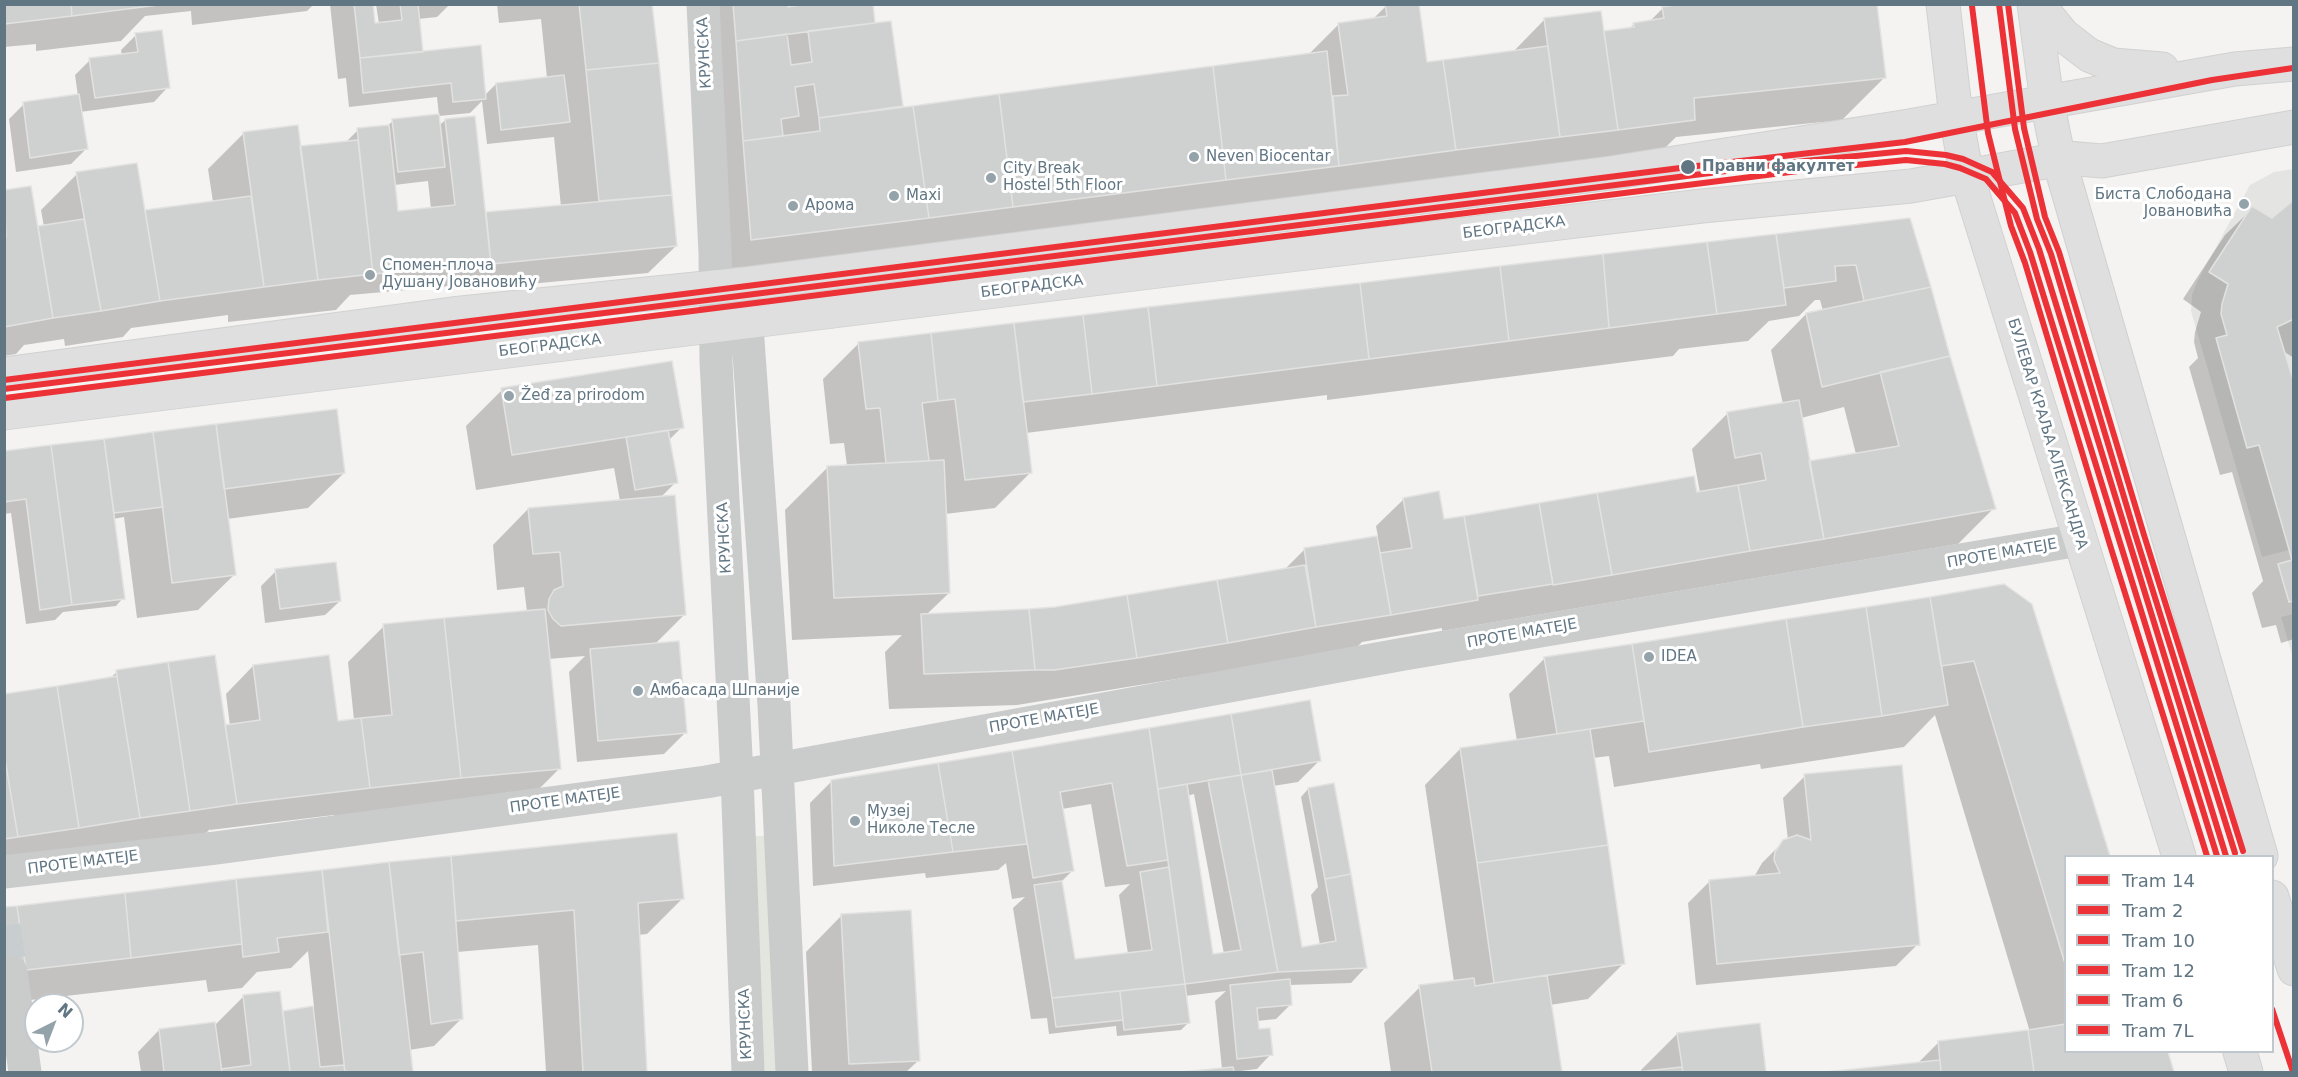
<!DOCTYPE html>
<html>
<head>
<meta charset="utf-8">
<style>
  body { margin:0 }
  #map { position:relative; width:2298px; height:1077px; overflow:hidden; background:#f4f3f1; font-family:"DejaVu Sans",sans-serif }
  canvas { display:block }
  .frame { position:absolute; inset:0; border:6px solid #617683; pointer-events:none }
  .legend { position:absolute; left:2064px; top:855px; width:210px; height:198px; box-sizing:border-box; background:#fff; border:2px solid #c0c8cd; margin:0; padding:8px 10px; list-style:none; font-size:18px; color:#617683 }
  .legend li { display:flex; align-items:center; gap:12px; height:30px }
  .legend b { width:30px; border:2px solid #c0c8cd }
  .north { position:absolute; left:24px; top:993px; width:60px; height:60px; box-sizing:border-box; background:#fff; border:2px solid #c0c8cd; border-radius:50%; rotate:42deg; font-size:16px; font-weight:700; line-height:24px; text-align:center; color:#617683 }
  .north::after { content:''; display:block; margin:auto; width:21px; height:27px; background:#94a2aa; clip-path:polygon(50% 0,100% 100%,50% 72%,0 100%) }
</style>
</head>
<body>
<div id="map">
<canvas width="2298" height="1077"></canvas>
<div class="frame"></div>
<ul class="legend">
<li><b style="height:8px;background:#ed3237"></b>Tram 14</li>
<li><b style="height:8px;background:#ed3237"></b>Tram 2</li>
<li><b style="height:8px;background:#ed3237"></b>Tram 10</li>
<li><b style="height:8px;background:#ed3237"></b>Tram 12</li>
<li><b style="height:8px;background:#ed3237"></b>Tram 6</li>
<li><b style="height:8px;background:#ed3237"></b>Tram 7L</li>
</ul>
<div class="north">N</div>
</div>
<script>
const ctx = document.querySelector('canvas').getContext('2d');
ctx.lineJoin = 'round';
function paint(path, color) { ctx.fillStyle = color; ctx.fill(path, 'evenodd'); }
const shape = rows => new Path2D(rows.map(r => 'M' + r).join(''));
function strokePath(path, color, width, dash) { ctx.strokeStyle = color; ctx.lineWidth = width; ctx.lineCap = dash ? 'butt' : 'round'; ctx.setLineDash(dash || []); ctx.stroke(path); }
function drawText(font, color, halo, rows, align = 'center') {
  ctx.font = font + ' "DejaVu Sans",sans-serif'; ctx.lineWidth = 6; ctx.setLineDash([]); ctx.textBaseline = 'middle'; ctx.strokeStyle = halo; ctx.fillStyle = color; for (const [text, x, y, turn = 0] of rows) {
    ctx.save(); ctx.translate(x, y); ctx.rotate((+turn || 0) * Math.PI / 180); ctx.textAlign = isNaN(turn) ? turn : align; if (halo) ctx.strokeText(text, 0, 0); ctx.fillText(text, 0, 0); ctx.restore();
  }
}
paint(shape([
  [2293,169,2293,601,2289,602,2278,564,2292,560,2289,550,2262,557,2191,311,2192,295,2198,280,2250,185,2274,172],
  [2293,614,2294,614,2293,658,2281,617]
]), '#e4e5e3');
paint(shape([
  [781,835,792,1072,748,1072,738,837]
]), '#e3e6df');
paint(shape([
  [4,4,314,4,307,11,192,25,191,11,145,16,121,41,36,51,36,44,4,47],
  [330,4,372,4,374,24,379,24,376,4,450,4,437,17,418,19,421,53,484,96,496,84,547,78,541,19,499,23,497,4,650,4,676,246,648,273,464,290,463,285,350,295,336,310,228,322,228,315,131,328,123,337,65,346,64,339,24,345,16,354,4,356,4,192,36,230,44,227,41,210,77,174,144,214,213,202,208,169,244,133,299,148,345,143,358,130,387,126,393,121,439,126,445,120,484,216,486,214,561,207,554,137,487,144,482,101,470,113,439,116,437,97,349,107,346,78,338,79],
  [428,181,431,209,397,213,394,185],
  [695,4,872,4,874,24,890,22,902,108,1307,56,1339,24,1372,20,1386,6,1426,63,1512,53,1545,19,1603,33,1628,30,1634,24,1649,22,1663,8,1885,77,1842,120,1676,137,1651,162,716,275],
  [136,35,168,87,154,102,80,112,86,149,71,164,16,172,9,119,24,104,78,96,75,75,90,60,122,56,121,50],
  [2294,202,2294,358,2283,351,2294,388,2294,639,2281,643,2276,625,2262,628,2252,593,2263,581,2232,472,2220,475,2189,367,2198,358,2194,342,2195,332,2201,312,2183,299,2225,235,2253,208,2272,220],
  [1909,220,1994,508,1958,544,1442,631,1442,628,1362,642,1354,650,1017,705,889,709,885,652,902,635,792,640,785,510,828,467,847,466,844,443,830,444,823,379,859,343],
  [1815,300,1820,300,1823,311,1806,314,1771,350,1783,404,1728,413,1692,449,1700,493,1696,494,1693,478,1443,521,1404,499,1376,526,1378,537,1304,550,1284,570,1055,608,926,615,949,593,945,514,995,508,1031,472,1026,433,1327,395,1327,400,1673,356,1679,349,1748,341,1769,321,1799,316],
  [1844,407,1856,454,1808,462,1801,418],
  [502,390,682,427,668,441,676,482,660,498,685,614,654,645,685,733,664,754,577,762,569,672,585,656,548,659,560,768,524,804,334,823,334,815,210,830,210,829,200,839,4,869,4,696,109,679,117,672,224,726,230,726,226,694,253,666,337,722,354,720,348,662,384,626,527,612,524,587,497,590,493,545,528,509,620,501,614,468,476,490,466,426],
  [336,411,344,473,308,508,227,519,234,575,198,610,137,618,124,517,113,519,123,598,116,606,63,612,55,620,26,624,11,513,4,514,4,452],
  [276,571,340,601,325,615,265,623,261,586],
  [2004,586,2030,605,2107,856,2066,856,2066,1052,2166,1052,2172,1072,1840,1072,1917,1064,1938,1043,2030,1032,1935,715,1904,747,1761,769,1760,764,1614,787,1609,756,1593,758,1624,963,1588,999,1550,1005,1560,1072,1391,1072,1384,1023,1420,987,1454,982,1425,785,1460,749,1517,741,1509,694,1545,658],
  [1309,701,1319,761,1298,782,1273,786,1301,949,1320,945,1311,895,1318,887,1301,797,1308,789,1365,968,1351,983,1289,985,1291,1004,1276,1019,1257,1021,1258,1031,1271,1054,1257,1069,1232,1072,1195,1072,1222,1069,1215,1001,1226,991,1185,996,1188,1023,1181,1030,1117,1036,1116,1026,1049,1034,1047,1018,1031,1019,1013,908,1025,897,1012,899,1006,863,998,870,926,878,925,873,813,886,810,803,832,781],
  [1194,794,1224,954,1211,956,1187,796],
  [1091,804,1105,887,1130,884,1119,895,1128,954,1073,961,1061,882,1073,870,1062,809],
  [1805,776,1918,944,1896,966,1696,985,1688,903,1710,881,1754,877,1762,863,1784,841,1788,840,1783,798],
  [452,858,683,898,647,934,638,935,646,1072,546,1072,538,945,457,952,462,1018,434,1046,409,1050,411,1072,292,1072,286,1022,283,1022,289,1072,141,1072,138,1052,159,1030,214,1026,243,997,281,1015,283,1012,314,1007,308,951,291,968,257,972,242,988,208,992,206,980,4,1003,4,910,236,880],
  [841,916,919,1060,906,1072,812,1072,806,952],
  [1759,1024,1765,1072,1642,1072,1641,1070,1677,1034]
]), '#0003');
const building = shape([
  [4,4,71,4,72,16,4,24,4,4],
  [71,4,158,4,158,5,72,16,71,4],
  [354,4,373,4,375,23,402,20,400,4,418,4,423,52,360,58,354,4],
  [579,4,652,4,659,63,586,70,579,4],
  [733,4,788,4,788,7,807,4,873,4,875,23,736,41,733,4],
  [1385,4,1419,4,1427,62,1443,60,1456,150,1339,166,1333,96,1348,95,1338,23,1387,16,1385,4],
  [1681,4,1877,4,1886,78,1694,98,1695,120,1618,130,1604,31,1634,27,1633,23,1664,18,1662,7,1681,4],
  [1601,11,1618,130,1560,137,1544,18,1601,11],
  [891,21,903,106,819,118,814,84,795,87,799,116,781,119,783,136,743,141,736,41,787,34,791,65,812,62,808,31,891,21],
  [162,30,170,88,95,98,89,58,138,52,135,33,162,30],
  [481,45,486,99,453,102,451,83,363,93,360,58,481,45],
  [1548,46,1560,137,1456,150,1443,60,1548,46],
  [1327,51,1339,166,1226,180,1213,66,1327,51],
  [659,63,672,195,599,201,586,70,659,63],
  [1213,66,1226,180,1013,207,999,94,1213,66],
  [564,75,570,122,501,130,496,83,564,75],
  [79,94,88,149,30,158,23,102,79,94],
  [999,94,1013,207,929,218,913,106,999,94],
  [913,106,929,218,751,240,743,141,820,131,819,118,913,106],
  [439,114,445,167,398,172,392,119,439,114],
  [475,116,491,264,373,274,357,128,389,125,398,211,455,205,445,119,475,116],
  [298,125,318,280,264,287,243,132,298,125],
  [358,140,373,274,318,280,300,146,358,140],
  [137,163,160,301,101,311,76,172,137,163],
  [31,186,53,318,4,327,4,237,6,237,4,190,31,186],
  [672,195,677,246,491,264,486,212,672,195],
  [251,196,264,287,160,301,145,210,251,196],
  [2294,200,2294,319,2277,327,2294,383,2294,601,2289,602,2278,564,2292,560,2259,445,2247,448,2216,338,2227,335,2221,314,2222,304,2228,284,2209,272,2252,206,2272,218,2294,200],
  [1910,218,1931,287,1864,301,1856,265,1835,266,1836,281,1784,288,1776,234,1910,218],
  [84,219,101,311,53,318,38,226,84,219],
  [1776,234,1786,305,1717,314,1707,242,1776,234],
  [1707,242,1717,314,1609,328,1603,254,1707,242],
  [1603,254,1609,328,1509,341,1500,266,1603,254],
  [1500,266,1509,341,1369,359,1360,283,1500,266],
  [1360,283,1369,359,1157,386,1148,307,1360,283],
  [1931,287,1950,356,1822,387,1806,313,1931,287],
  [1148,307,1157,386,1092,394,1083,315,1148,307],
  [1083,315,1092,394,1023,402,1014,323,1083,315],
  [1014,323,1032,473,965,480,955,399,938,401,931,333,1014,323],
  [931,333,938,401,922,403,929,461,886,463,880,408,866,409,858,342,931,333],
  [1950,356,1996,509,1824,539,1809,461,1899,446,1880,372,1950,356],
  [672,361,684,428,512,455,501,388,672,361],
  [1799,400,1824,539,1750,551,1738,485,1766,480,1761,453,1735,458,1727,412,1799,400],
  [337,409,345,473,224,489,216,424,337,409],
  [216,424,236,575,172,583,153,432,216,424],
  [668,430,678,483,635,490,626,437,668,430],
  [153,432,163,507,114,513,104,439,153,432],
  [104,439,125,599,72,605,51,445,104,439],
  [51,445,72,605,40,610,26,499,4,502,4,451,51,445],
  [944,460,950,593,834,598,827,466,944,460],
  [1694,476,1697,492,1738,485,1750,551,1612,575,1597,493,1694,476],
  [1439,491,1444,519,1464,516,1478,600,1391,615,1380,553,1412,548,1403,498,1439,491],
  [1597,493,1612,575,1553,585,1539,503,1597,493],
  [675,495,686,615,561,626,553,619,548,610,549,599,554,590,563,586,560,552,533,554,528,508,675,495],
  [1539,503,1553,584,1478,596,1464,516,1539,503],
  [1377,536,1391,615,1316,627,1304,548,1377,536],
  [336,562,341,601,280,609,275,569,336,562],
  [1305,565,1316,627,1228,643,1217,580,1305,565],
  [1217,580,1228,643,1137,658,1127,595,1217,580],
  [2004,584,2032,604,2110,856,2066,856,2066,967,1974,661,1941,666,1930,597,2004,584],
  [1127,595,1137,658,1054,670,1035,670,1029,609,1055,607,1127,595],
  [1930,597,1948,705,1882,716,1866,607,1930,597],
  [1866,607,1882,716,1803,727,1786,619,1866,607],
  [545,609,561,769,461,778,444,618,545,609],
  [1029,609,1035,670,924,674,921,614,1029,609],
  [444,618,461,778,370,788,361,718,392,715,383,624,444,618],
  [1786,619,1803,727,1649,752,1632,644,1786,619],
  [679,641,687,733,598,741,590,649,679,641],
  [1632,644,1644,721,1557,734,1544,657,1632,644],
  [215,655,237,804,190,811,168,662,215,655],
  [329,655,338,721,361,718,370,788,237,804,225,725,260,720,253,665,329,655],
  [168,662,190,811,140,818,116,670,168,662],
  [117,676,140,818,79,828,57,686,117,676],
  [57,686,79,828,18,837,4,753,4,694,57,686],
  [1310,700,1321,761,1241,775,1231,714,1310,700],
  [1231,714,1241,775,1158,789,1149,728,1231,714],
  [1149,728,1168,860,1127,866,1112,783,1060,792,1074,871,1033,878,1012,751,1149,728],
  [1590,729,1608,845,1477,863,1460,748,1590,729],
  [1012,751,1027,844,953,852,938,763,1012,751],
  [4,753,18,837,4,839,4,753],
  [938,763,953,852,834,866,831,780,938,763],
  [1902,765,1920,945,1717,964,1709,880,1780,873,1774,860,1775,852,1783,840,1797,835,1811,840,1804,774,1902,765],
  [1272,770,1302,947,1336,941,1325,879,1351,874,1367,968,1278,972,1241,775,1272,770],
  [1241,775,1278,972,1185,984,1158,789,1187,784,1213,954,1241,950,1208,780,1241,775],
  [1334,783,1351,874,1325,879,1308,788,1334,783],
  [677,833,684,899,638,903,647,1072,583,1072,574,910,456,921,451,856,677,833],
  [1608,845,1625,964,1494,983,1477,863,1608,845],
  [451,856,463,1019,431,1024,423,952,399,955,389,862,451,856],
  [389,862,413,1072,345,1072,322,870,389,862],
  [1169,867,1185,984,1052,998,1034,885,1062,881,1075,959,1152,950,1140,872,1169,867],
  [322,870,328,932,277,938,279,952,243,957,236,879,322,870],
  [236,879,242,944,131,958,125,893,236,879],
  [125,893,131,958,26,970,17,906,125,893],
  [17,906,26,970,4,973,4,907,17,906],
  [911,910,920,1061,849,1064,841,914,911,910],
  [1547,975,1562,1072,1432,1072,1419,985,1474,978,1475,986,1547,975],
  [1290,979,1292,1005,1257,1008,1259,1029,1270,1028,1273,1055,1237,1059,1230,985,1290,979],
  [1185,984,1190,1023,1124,1030,1120,991,1185,984],
  [280,991,290,1072,222,1072,221,1069,251,1065,243,995,280,991],
  [1120,991,1123,1020,1056,1027,1052,998,1120,991],
  [313,1006,320,1067,344,1065,345,1072,290,1072,283,1011,313,1006],
  [215,1022,222,1072,164,1072,159,1029,215,1022],
  [1760,1023,1766,1072,1683,1072,1677,1033,1760,1023],
  [2066,1024,2066,1052,2168,1052,2174,1072,2034,1072,2028,1030,2066,1024],
  [2028,1030,2034,1072,1941,1072,1938,1041,2028,1030],
  [1940,1060,1941,1072,1826,1072,1940,1060],
  [1233,1067,1234,1072,1182,1072,1233,1067],
  [1682,1067,1683,1072,1637,1072,1682,1067]
]);
paint(building, '#cfd0d0');
strokePath(building, '#e2e2e1', 1.5);
strokePath(shape([
  [4,926,11,972]
]), '#c8ced0', 33, [33, 16]);
const major = shape([
  [1943,4,1956,117,1967,176,2179,856],
  [2034,4,2047,102,2059,160,2261,856],
  [2041,4,2044,12,2063,35,2089,55,2113,65,2162,69],
  [4,374,452,314,744,284,1611,173,1903,127,2235,69,2294,64],
  [4,413,1248,260,1702,206,1911,186,2067,158,2102,161,2294,127],
  [2272,897,2294,969],
  [2240,1052,2246,1072]
]);
strokePath(major, '#d0d1d0', 35);
strokePath(shape([
  [703,4,715,253,716,361,737,776,748,1072],
  [744,284,774,705,792,1072],
  [4,872,216,848,706,782,1404,654,2079,540],
  [11,972,25,1072]
]), '#cacccc', 33);
strokePath(major, '#dfdfe0', 33);
strokePath(shape([
  [4,389,1805,161,1906,151,1946,155,1963,159,1992,172,2023,208,2039,249,2226,856],
  [2272,1009,2293,1072]
]), '#ed3237', 6);
strokePath(shape([
  [5,398,1806,170,1906,160,1945,164,1960,168,1986,179,2015,213,2030,252,2217,856]
]), '#ed3237', 6);
strokePath(shape([
  [4,380,1688,167,1905,142,2212,80,2293,68]
]), '#ed3237', 6);
strokePath(shape([
  [1999,4,2015,129,2037,219,2051,254,2136,537,2235,853]
]), '#ed3237', 6);
strokePath(shape([
  [1972,6,1988,133,2011,226,2025,263,2110,545,2207,856]
]), '#ed3237', 6);
strokePath(shape([
  [2008,4,2024,128,2045,217,2059,252,2144,535,2243,851]
]), '#ed3237', 6);
for (const [x, y, r, color] of [
  [1194,157,6,"#94a2aa"],
  [1688,167,8,"#617683"],
  [991,178,6,"#94a2aa"],
  [894,196,6,"#94a2aa"],
  [2244,204,6,"#94a2aa"],
  [793,206,6,"#94a2aa"],
  [370,275,6,"#94a2aa"],
  [509,396,6,"#94a2aa"],
  [1649,657,6,"#94a2aa"],
  [638,691,6,"#94a2aa"],
  [855,821,6,"#94a2aa"]
]) { const dot = new Path2D(); dot.arc(x, y, r, 0, 2 * Math.PI); ctx.fillStyle = color; ctx.fill(dot); strokePath(dot, '#fff', 2); }
drawText('15px', '#617683', '#fff', [
  ["КРУНСКА",705,53,-93],
  ["БЕОГРАДСКА",1514,228,-7],
  ["БЕОГРАДСКА",1032,287,-7],
  ["БЕОГРАДСКА",550,346,-7],
  ["БУЛЕВАР КРАЉА АЛЕКСАНДРА",2047,434,73],
  ["КРУНСКА",725,538,-93],
  ["ПРОТЕ МАТЕЈЕ",2002,554,-10],
  ["ПРОТЕ МАТЕЈЕ",1522,634,-10],
  ["ПРОТЕ МАТЕЈЕ",1044,719,-10],
  ["ПРОТЕ МАТЕЈЕ",565,801,-8],
  ["ПРОТЕ МАТЕЈЕ",83,863,-7],
  ["КРУНСКА",746,1024,-92]
]);
drawText('15px', '#617683', '#fff', [
  ["Neven Biocentar",1206,157],
  ["City Break",1003,169],
  ["Hostel 5th Floor",1003,186],
  ["Биста Слободана",2232,195,"right"],
  ["Јовановића",2232,212,"right"],
  ["Maxi",906,196],
  ["Арома",805,206],
  ["Спомен-плоча",382,266],
  ["Душану Јовановићу",382,283],
  ["Žeđ za prirodom",521,396],
  ["IDEA",1661,657],
  ["Амбасада Шпаније",650,691],
  ["Музеј",867,812],
  ["Николе Тесле",867,829]
], 'left');
drawText('bold 15px', '#617683', '#fff', [
  ["Правни факултет",1702,167]
], 'left');
</script>
</body>
</html>
